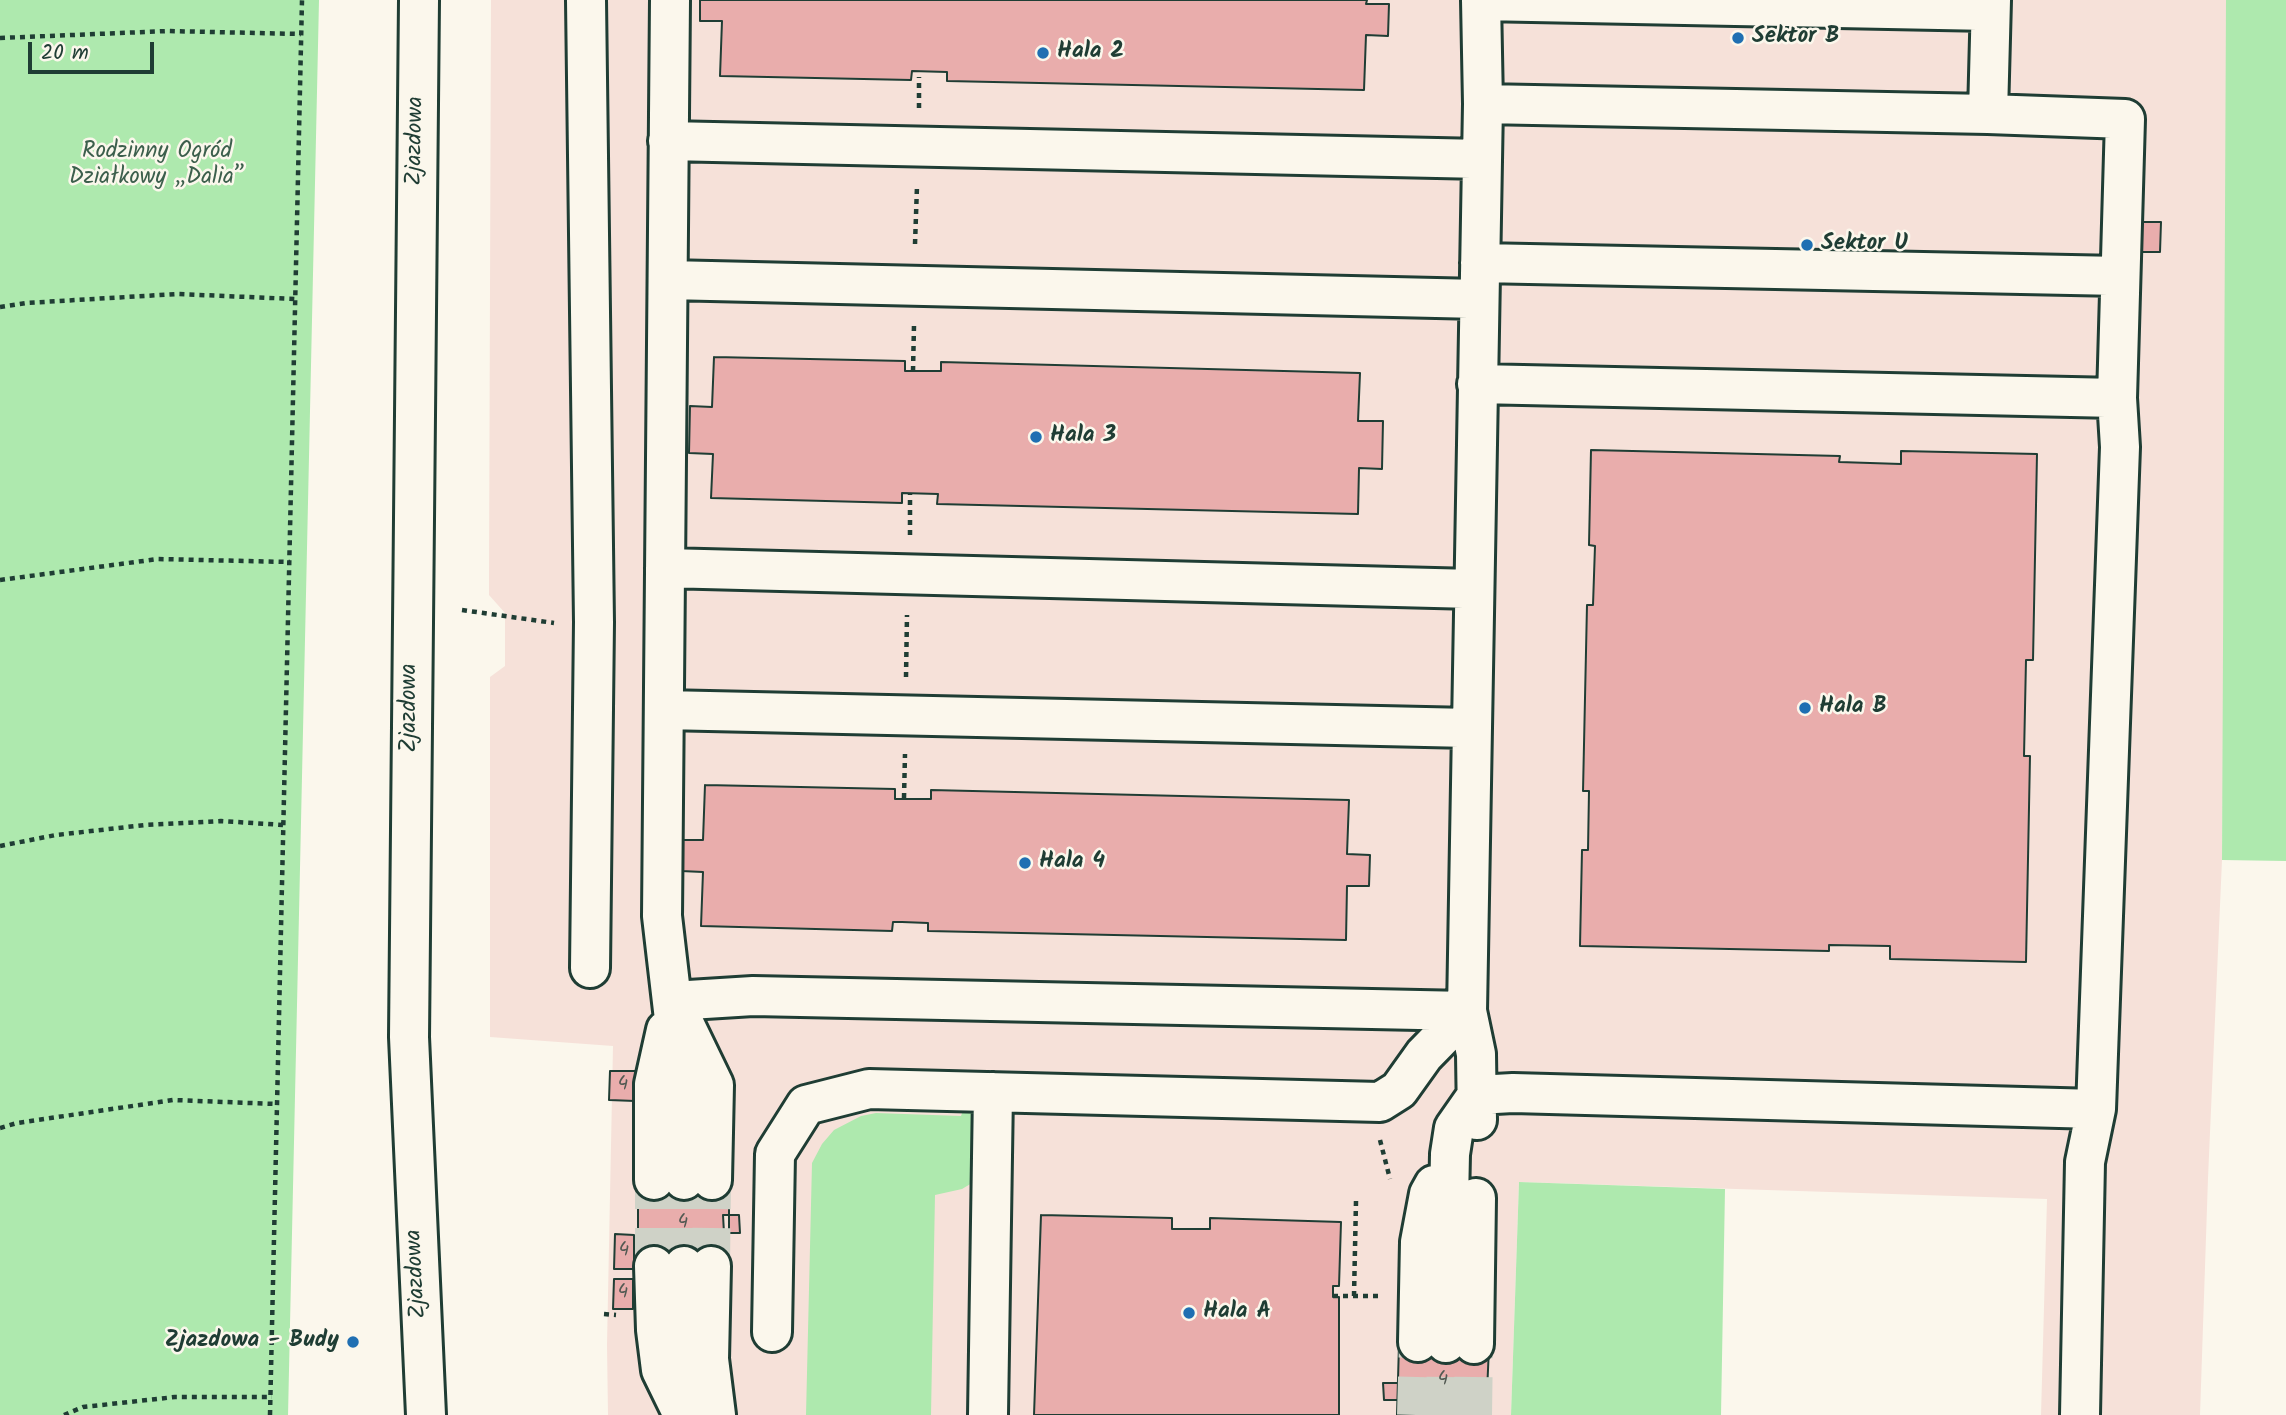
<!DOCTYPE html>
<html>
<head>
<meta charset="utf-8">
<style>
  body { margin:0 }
  #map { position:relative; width:2286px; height:1415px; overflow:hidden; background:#fbf7ec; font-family:Kalam,sans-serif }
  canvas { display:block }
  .scale { position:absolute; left:28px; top:42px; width:126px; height:32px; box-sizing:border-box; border:4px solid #1f3d34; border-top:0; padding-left:9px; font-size:21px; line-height:24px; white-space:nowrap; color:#1f3d34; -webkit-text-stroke:5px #fbf7ec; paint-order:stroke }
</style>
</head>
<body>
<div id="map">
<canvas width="2286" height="1415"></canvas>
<div class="scale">20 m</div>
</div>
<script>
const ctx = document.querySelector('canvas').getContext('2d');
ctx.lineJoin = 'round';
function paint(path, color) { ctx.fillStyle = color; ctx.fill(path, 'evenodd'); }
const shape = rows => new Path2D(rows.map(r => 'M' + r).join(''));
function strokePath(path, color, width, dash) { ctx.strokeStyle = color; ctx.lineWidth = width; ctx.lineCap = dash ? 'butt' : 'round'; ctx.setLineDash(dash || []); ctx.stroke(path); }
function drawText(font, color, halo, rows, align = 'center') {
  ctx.font = font + ' Kalam,sans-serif'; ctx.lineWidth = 5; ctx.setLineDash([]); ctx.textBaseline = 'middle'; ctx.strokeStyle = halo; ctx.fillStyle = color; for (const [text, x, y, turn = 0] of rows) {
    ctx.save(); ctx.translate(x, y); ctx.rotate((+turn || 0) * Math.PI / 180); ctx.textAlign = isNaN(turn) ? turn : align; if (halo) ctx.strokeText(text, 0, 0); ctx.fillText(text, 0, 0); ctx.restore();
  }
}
paint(shape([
  [491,0,2242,0,2227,541,2222,860,2208,1178,2200,1415,2041,1415,2047,1199,1519,1182,1511,1415,608,1415,607,1345,613,1046,490,1037,490,677,505,666,505,613,489,595,489,577]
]), '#f6e1d9');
paint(shape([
  [0,0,319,0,288,1415,0,1415],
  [2226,0,2286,0,2286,861,2222,860],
  [965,1105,973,1108,976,1115,976,1167,972,1183,962,1189,935,1195,931,1415,806,1415,812,1163,822,1144,834,1130,861,1116,876,1113,961,1116],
  [1519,1182,1725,1189,1721,1415,1511,1415]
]), '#aee9ae');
const building = shape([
  [700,0,1367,0,1366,4,1389,4,1388,36,1366,35,1364,90,947,81,947,72,912,71,911,80,720,76,722,21,700,21,700,0],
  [2140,222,2161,222,2160,252,2140,252,2140,222],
  [714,357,905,361,905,371,941,371,941,362,1360,373,1358,421,1383,421,1382,469,1359,468,1358,514,937,504,938,494,902,493,902,503,711,498,713,454,689,453,690,406,712,407,714,357],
  [1591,450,1840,456,1839,462,1901,464,1901,451,2037,454,2033,660,2026,660,2024,756,2030,756,2026,962,1890,959,1890,946,1829,945,1829,951,1580,946,1582,850,1588,850,1589,791,1583,791,1587,605,1593,605,1595,546,1589,545,1591,450],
  [705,785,895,789,895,799,931,799,931,790,1349,800,1347,854,1370,855,1369,886,1347,886,1346,940,928,931,928,923,902,922,893,922,892,931,701,926,703,872,681,871,682,840,703,840,705,785],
  [610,1071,636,1071,635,1101,609,1100,610,1071],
  [729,1182,729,1265,638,1266,638,1183,729,1182],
  [723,1215,739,1215,740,1233,724,1233,723,1215],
  [1041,1215,1172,1218,1172,1229,1210,1229,1210,1218,1341,1222,1339,1286,1333,1286,1333,1297,1339,1297,1339,1415,1034,1415,1041,1215],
  [615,1234,634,1235,634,1269,614,1269,615,1234],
  [614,1279,633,1279,633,1309,613,1309,614,1279],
  [1399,1344,1489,1347,1486,1415,1397,1415,1399,1344],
  [1383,1383,1401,1383,1401,1400,1384,1400,1383,1383]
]);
paint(building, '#e9adac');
strokePath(building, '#1f3d34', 2);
strokePath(shape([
  [654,1266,654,1180],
  [684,1266,684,1180],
  [711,1266,712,1180],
  [1416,1415,1418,1342],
  [1445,1415,1446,1343],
  [1473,1415,1474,1344]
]), '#cfd2c7', 38, [38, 19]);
const minor = shape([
  [419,0,409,1037,426,1415],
  [586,0,594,622,590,968],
  [670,0,662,916,684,1105,684,1180],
  [1481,1,1990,11],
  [1483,104,1988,114],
  [668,141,1482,159],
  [1480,263,2120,276],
  [668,280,1479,299],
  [1477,384,2117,398],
  [665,568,1473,589],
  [664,710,1470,728],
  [673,1001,753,996,1467,1011,1476,1054,1477,1120],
  [685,1025,714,1085,712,1180],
  [654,1180,654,1084,666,1030],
  [654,1266,656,1330,661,1370,683,1415],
  [684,1266,685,1376,691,1393],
  [711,1266,709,1359,716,1415],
  [772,1332,775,1154,806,1105,869,1089,1380,1102,1399,1090,1424,1055,1467,1011,1483,104,1481,0],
  [1418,1342,1420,1242,1429,1194,1434,1185],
  [1446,1343,1450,1154,1454,1128,1477,1095,1513,1093,2096,1109,2120,447,2117,398,2125,119,1988,114,1991,0],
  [1474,1344,1476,1198],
  [988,1415,993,1092],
  [2080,1415,2085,1162,2096,1109]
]);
strokePath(minor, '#1f3d34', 44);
strokePath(shape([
  [0,38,168,31,301,34],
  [919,108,919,77],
  [915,244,917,186],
  [0,307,26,303,177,294,295,299],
  [913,371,914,325],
  [910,535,910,494],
  [0,580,158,559,290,562],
  [462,610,554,623],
  [906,677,907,615],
  [904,798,905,754],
  [0,846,56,835,145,825,221,821,283,825],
  [0,1128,17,1123,173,1100,276,1104],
  [1380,1140,1390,1179],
  [1333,1296,1379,1296],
  [1354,1296,1356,1201],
  [604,1314,616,1315],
  [64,1415,83,1407,175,1397,272,1397],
  [270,1415,302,0]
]), '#1f3d34', 4.5, [5, 5]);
strokePath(minor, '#fbf7ec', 38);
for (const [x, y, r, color] of [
  [1738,38,7,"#1f6fb2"],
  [1043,53,7,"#1f6fb2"],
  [1807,245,7,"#1f6fb2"],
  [1036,437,7,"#1f6fb2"],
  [1805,708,7,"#1f6fb2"],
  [1025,863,7,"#1f6fb2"],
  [1189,1313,7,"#1f6fb2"],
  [353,1342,7,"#1f6fb2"]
]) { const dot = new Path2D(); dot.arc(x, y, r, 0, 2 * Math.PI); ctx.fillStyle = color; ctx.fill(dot); strokePath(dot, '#fbf7ec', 2.5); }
drawText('19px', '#525952', null, [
  ["4",623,1086],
  ["4",683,1224],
  ["4",624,1252],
  ["4",623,1294],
  ["4",1443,1381]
]);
drawText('bold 23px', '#1f3d34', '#fbf7ec', [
  ["Sektor B",1752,38],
  ["Hala 2",1057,53],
  ["Sektor U",1821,245],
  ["Hala 3",1050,437],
  ["Hala B",1819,708],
  ["Hala 4",1039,863],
  ["Hala A",1203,1313],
  ["Zjazdowa - Budy",339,1342,"right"]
], 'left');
drawText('23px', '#1f3d34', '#fbf7ec', [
  ["Zjazdowa",417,141,-89],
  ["Zjazdowa",411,708,-90],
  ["Zjazdowa",418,1274,-93]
]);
drawText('23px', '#3c5f4c', '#fbf7ec', [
  ["Rodzinny Ogród",157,153],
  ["Działkowy „Dalia”",157,179]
]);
</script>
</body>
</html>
